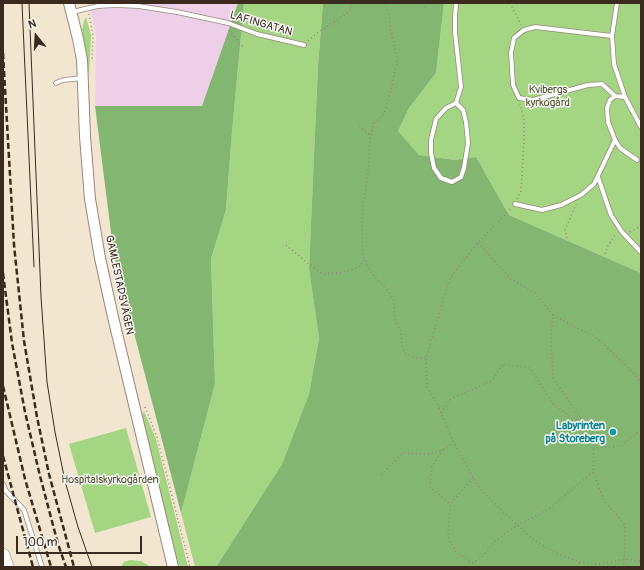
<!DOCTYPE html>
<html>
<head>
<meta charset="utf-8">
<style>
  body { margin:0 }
  #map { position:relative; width:644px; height:570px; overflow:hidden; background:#f2e6d0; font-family:Pangolin,sans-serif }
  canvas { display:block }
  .frame { position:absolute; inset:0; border:4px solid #3b2a1e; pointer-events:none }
  .north { position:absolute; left:16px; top:16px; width:40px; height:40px; -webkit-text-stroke:3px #f6f6f2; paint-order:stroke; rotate:342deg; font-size:11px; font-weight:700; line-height:16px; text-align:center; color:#3b2a1e }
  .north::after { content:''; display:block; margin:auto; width:14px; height:18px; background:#3b2a1e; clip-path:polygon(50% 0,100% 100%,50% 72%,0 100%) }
  .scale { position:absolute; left:16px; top:536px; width:126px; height:18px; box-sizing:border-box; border:2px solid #3b2a1e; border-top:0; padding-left:5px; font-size:12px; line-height:14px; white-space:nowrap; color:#3b2a1e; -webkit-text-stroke:3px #f6f6f2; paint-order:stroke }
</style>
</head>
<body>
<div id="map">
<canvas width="644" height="570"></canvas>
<div class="frame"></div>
<div class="north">N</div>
<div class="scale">100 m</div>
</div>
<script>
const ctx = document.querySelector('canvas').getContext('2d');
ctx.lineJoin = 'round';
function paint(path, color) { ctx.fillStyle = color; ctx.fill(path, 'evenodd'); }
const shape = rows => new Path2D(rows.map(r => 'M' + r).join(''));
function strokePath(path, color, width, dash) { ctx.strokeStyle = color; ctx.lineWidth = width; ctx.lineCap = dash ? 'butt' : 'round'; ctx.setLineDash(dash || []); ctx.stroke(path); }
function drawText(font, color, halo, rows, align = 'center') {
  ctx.font = font + ' Pangolin,sans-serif'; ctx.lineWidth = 3; ctx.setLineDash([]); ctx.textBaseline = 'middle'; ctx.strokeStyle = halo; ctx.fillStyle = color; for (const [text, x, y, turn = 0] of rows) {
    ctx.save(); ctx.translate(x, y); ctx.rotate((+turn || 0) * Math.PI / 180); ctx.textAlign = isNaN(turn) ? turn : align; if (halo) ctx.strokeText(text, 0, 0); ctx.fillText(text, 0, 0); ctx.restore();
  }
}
paint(shape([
  [87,3,238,3,202,106,95,106,96,35,92,15]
]), '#edd0e8');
paint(shape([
  [244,3,323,3,318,65,309,269,319,338,309,394,282,464,216,567,195,567,181,513,215,384,211,259,226,210,232,132],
  [444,3,641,3,641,273,509,215,476,157,455,160,419,155,398,131,409,108,436,73],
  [86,17,91,35,89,75,82,29,84,21],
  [144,411,156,439,188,567,179,567,142,415],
  [126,428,151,517,95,533,69,444],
  [130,560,141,561,151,567,121,567,124,562]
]), '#a4d583');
paint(shape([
  [238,3,244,3,232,132,226,210,211,259,215,384,181,513,114,256,95,106,202,106],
  [323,3,444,3,436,73,409,108,398,131,419,155,455,160,476,157,509,215,641,273,641,567,216,567,282,464,309,394,319,338,309,269,318,65]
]), '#83b671');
const service = shape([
  [72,12,98,6,117,5,138,6,177,12,228,23,257,34,304,45],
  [612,36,535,27,524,30,514,38,511,53,513,85,519,98,533,100,588,85,602,84,615,96,625,97,614,64,612,36,617,3],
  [56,83,63,80,83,78],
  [625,97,641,127],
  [456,103,463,110,466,122,468,143,464,168,461,177,452,182,441,178,434,168,431,153,431,140,436,119,446,108,456,103,461,87,455,32,455,18,456,3],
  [615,140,620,148,637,160],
  [598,177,611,215,622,232,641,252],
  [515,204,542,210,561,205,581,195,594,184,615,140,608,122,607,108,610,100,615,96],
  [3,484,6,491,24,510,42,567]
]);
const tertiary = shape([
  [69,3,78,39,82,60,85,136,90,199,100,258,113,317,173,567]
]);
const trunk = shape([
  [3,555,7,567]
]);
strokePath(service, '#968877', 5.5);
strokePath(tertiary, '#968877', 12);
strokePath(trunk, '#968877', 14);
strokePath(shape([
  [383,3,386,7,390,19,390,27,397,57,397,65,395,70,392,86,384,114,374,123,370,140,368,173,363,206,362,244,364,257,371,273,389,292,394,301,395,319,401,333,402,346,405,353,415,358,426,358],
  [423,3,425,10],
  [510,3,521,25],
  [89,14,93,35,92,61],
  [229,30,244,48],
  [308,41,316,34,350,11,351,3],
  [359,126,371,136],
  [517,199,521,191,524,141,524,120,520,104],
  [510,209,478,243,453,274,447,286,426,358,427,387,437,403,454,443,479,488,502,511,535,541,558,554,580,562,601,564,625,559,641,561],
  [630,232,641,226],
  [567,238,565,230,576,204],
  [478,243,511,279,535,293,553,315,551,337,553,378,594,437,593,472,604,500,625,525,624,567],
  [286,245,305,261,323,274,344,272,359,267,365,259],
  [605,254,608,246,616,233],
  [553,315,598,339,632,371,641,382],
  [145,407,157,437,190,567],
  [441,413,451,399,493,380,503,364,530,368,552,403,572,418,582,420],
  [593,448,620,446,641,430],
  [443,450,432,466,430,487,450,504],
  [381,475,403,453,426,454,440,451,453,443],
  [473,478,450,504,448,537,456,552,473,563,483,556,494,542,517,525,531,519,551,507,593,472],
  [471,567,473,563],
  [577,567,580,562]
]), '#968877', 1.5, [1, 3]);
strokePath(service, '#fff', 4);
strokePath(tertiary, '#fff', 10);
strokePath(trunk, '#fff', 13);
strokePath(shape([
  [22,3,34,267],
  [29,3,41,297,47,382,55,432,65,481,78,527,92,567]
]), '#3b2a1e', 1);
strokePath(shape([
  [3,53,14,245,24,341,37,417,49,474,74,567],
  [3,273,12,343,25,412,40,476,58,544,66,567],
  [3,386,25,479,51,567],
  [3,456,33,567]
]), '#3b2a1e', 2.5, [6, 3]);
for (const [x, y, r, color] of [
  [613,432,4,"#0f9aa8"]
]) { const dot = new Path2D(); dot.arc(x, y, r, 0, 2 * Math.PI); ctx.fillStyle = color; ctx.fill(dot); strokePath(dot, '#f6f6f2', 1.5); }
drawText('11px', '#3b2a1e', '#f6f6f2', [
  ["LAFINGATAN",261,24,16],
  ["GAMLESTADSVÄGEN",119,285,78]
]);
drawText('11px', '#555537', '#f6f6f2', [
  ["Kvibergs",548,90],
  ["kyrkogård",548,103],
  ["Hospitalskyrkogården",110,480]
]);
drawText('bold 11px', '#0d838f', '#f6f6f2', [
  ["Labyrinten",605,426],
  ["på Storeberg",605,439]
], 'right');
</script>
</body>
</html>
